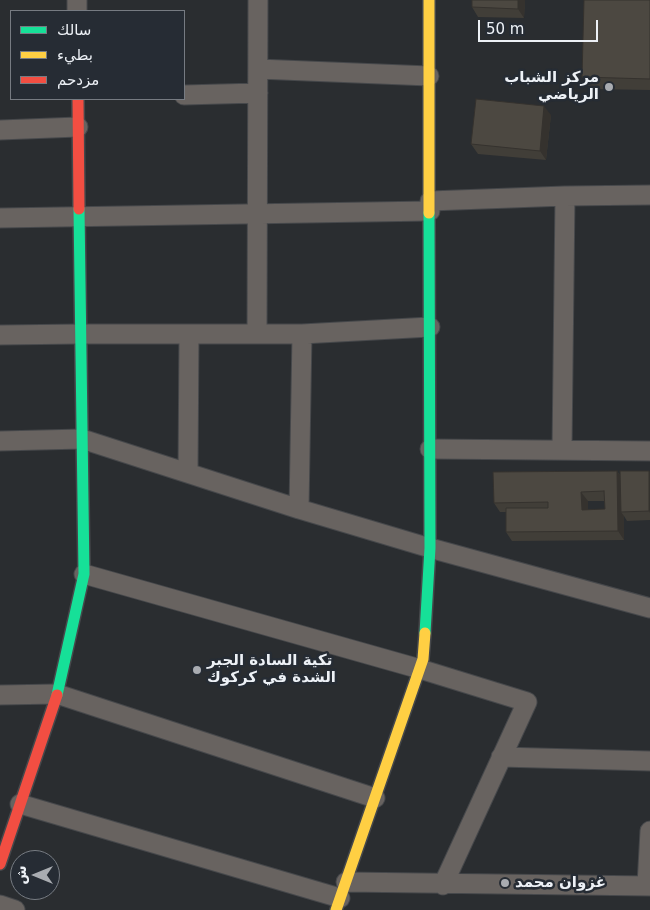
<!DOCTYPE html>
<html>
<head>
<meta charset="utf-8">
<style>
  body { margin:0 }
  #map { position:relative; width:650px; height:910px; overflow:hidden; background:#2a2d30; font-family:"DejaVu Sans","Noto Naskh Arabic",sans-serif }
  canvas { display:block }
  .legend { position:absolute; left:10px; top:10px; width:175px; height:90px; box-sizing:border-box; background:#262c34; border:1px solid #767b82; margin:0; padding:6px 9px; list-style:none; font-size:15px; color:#edf1f6 }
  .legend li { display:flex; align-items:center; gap:10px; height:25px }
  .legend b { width:25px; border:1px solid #767b82 }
  .north { position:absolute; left:10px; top:850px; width:50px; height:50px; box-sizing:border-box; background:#262c34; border:1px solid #767b82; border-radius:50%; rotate:270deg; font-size:14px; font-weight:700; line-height:20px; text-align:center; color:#edf1f6 }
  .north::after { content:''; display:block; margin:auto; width:18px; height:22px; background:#a9acb1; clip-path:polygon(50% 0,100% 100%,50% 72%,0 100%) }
  .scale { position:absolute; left:478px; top:20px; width:120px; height:22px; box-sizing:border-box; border:2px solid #edf1f6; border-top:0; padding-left:6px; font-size:15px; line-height:18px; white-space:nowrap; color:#edf1f6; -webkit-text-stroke:4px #262c34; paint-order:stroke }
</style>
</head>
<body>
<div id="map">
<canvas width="650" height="910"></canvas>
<ul class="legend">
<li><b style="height:6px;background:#16e098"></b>سالك</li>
<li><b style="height:6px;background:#ffcf43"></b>بطيء</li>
<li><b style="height:6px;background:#f24e42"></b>مزدحم</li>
</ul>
<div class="north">ش</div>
<div class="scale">50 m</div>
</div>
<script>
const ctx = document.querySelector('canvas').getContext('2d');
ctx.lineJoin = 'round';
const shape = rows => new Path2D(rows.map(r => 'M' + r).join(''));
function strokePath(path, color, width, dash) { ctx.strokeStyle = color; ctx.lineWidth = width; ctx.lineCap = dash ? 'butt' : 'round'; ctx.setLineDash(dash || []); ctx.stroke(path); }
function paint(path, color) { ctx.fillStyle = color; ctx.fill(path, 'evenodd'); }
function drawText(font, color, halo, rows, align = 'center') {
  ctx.font = font + ' "DejaVu Sans","Noto Naskh Arabic",sans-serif'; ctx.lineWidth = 5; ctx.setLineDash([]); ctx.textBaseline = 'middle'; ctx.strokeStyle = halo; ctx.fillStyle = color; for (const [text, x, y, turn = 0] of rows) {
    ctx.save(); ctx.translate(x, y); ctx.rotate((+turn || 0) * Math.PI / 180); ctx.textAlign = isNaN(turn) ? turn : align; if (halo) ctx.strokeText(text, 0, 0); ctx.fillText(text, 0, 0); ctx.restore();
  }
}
const street = shape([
  [77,0,77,11],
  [258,69,429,76],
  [184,95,258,93],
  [0,130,78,127],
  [430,201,565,196,650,195],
  [0,218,430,211],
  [257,334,258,0],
  [0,335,81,334,302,334,430,327],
  [0,441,82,439,299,509,430,548,650,608],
  [430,449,650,451],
  [562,450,565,196],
  [188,473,189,334],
  [299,509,302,334],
  [84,574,420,669,527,702,443,885],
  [0,695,57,694,375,798],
  [501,757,650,761],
  [20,804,340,898],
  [346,882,650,886],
  [647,885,650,831],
  [0,905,15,910]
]);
const fast = shape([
  [425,633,430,548,429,213],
  [57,695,84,574,79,209]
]);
const slow = shape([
  [429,0,429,213],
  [336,910,423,659,425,633]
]);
const jam = shape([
  [78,99,79,209],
  [0,864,57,695]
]);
strokePath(street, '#46484b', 21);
strokePath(fast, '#46484b', 14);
strokePath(slow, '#46484b', 14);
strokePath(jam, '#46484b', 14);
strokePath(street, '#686360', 19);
strokePath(fast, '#16e098', 11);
strokePath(slow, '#ffcf43', 11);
strokePath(jam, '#f24e42', 11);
paint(shape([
  [472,0,525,0,524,18,478,17,472,7],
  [650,0,650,90,590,89,582,77],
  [551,115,546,160,478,154,471,144],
  [617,471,620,475,649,471,650,473,650,520,627,521,624,516,624,540,512,541,506,532,506,512,500,512,494,503],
  [588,501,605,501,605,509,588,510]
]), '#413e38');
paint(shape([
  [518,0,525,0,524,18,518,9],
  [544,106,551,115,546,160,540,151],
  [617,471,623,480,621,512,624,516,624,540,618,531],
  [649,471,650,473,650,513,649,511],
  [581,492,588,501,588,519,582,510]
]), '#35322e');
const building = shape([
  [472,0,518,0,518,9,472,7,472,0],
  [584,0,650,0,650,79,582,77,584,0],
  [476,99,544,106,540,151,471,144,476,99],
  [617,471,618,531,506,532,506,508,548,508,548,502,494,503,493,472,617,471],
  [604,491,605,509,582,510,581,492,604,491],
  [620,471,649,471,649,511,621,512,620,471]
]);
paint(building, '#4c4841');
strokePath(building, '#35322e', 1);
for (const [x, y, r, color] of [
  [609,87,5,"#a9acb1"],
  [197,670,5,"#a9acb1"],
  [505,883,5,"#a9acb1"]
]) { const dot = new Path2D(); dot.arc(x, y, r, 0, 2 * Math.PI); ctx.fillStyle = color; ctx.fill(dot); strokePath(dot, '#262c34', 2); }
drawText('bold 15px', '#edf1f6', '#262c34', [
  ["مركز الشباب",599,78,"right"],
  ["الرياضي",599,95,"right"],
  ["تكية السادة الجبر",207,661],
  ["الشدة في كركوك",207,678],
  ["غزوان محمد",515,883]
], 'left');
</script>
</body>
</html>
